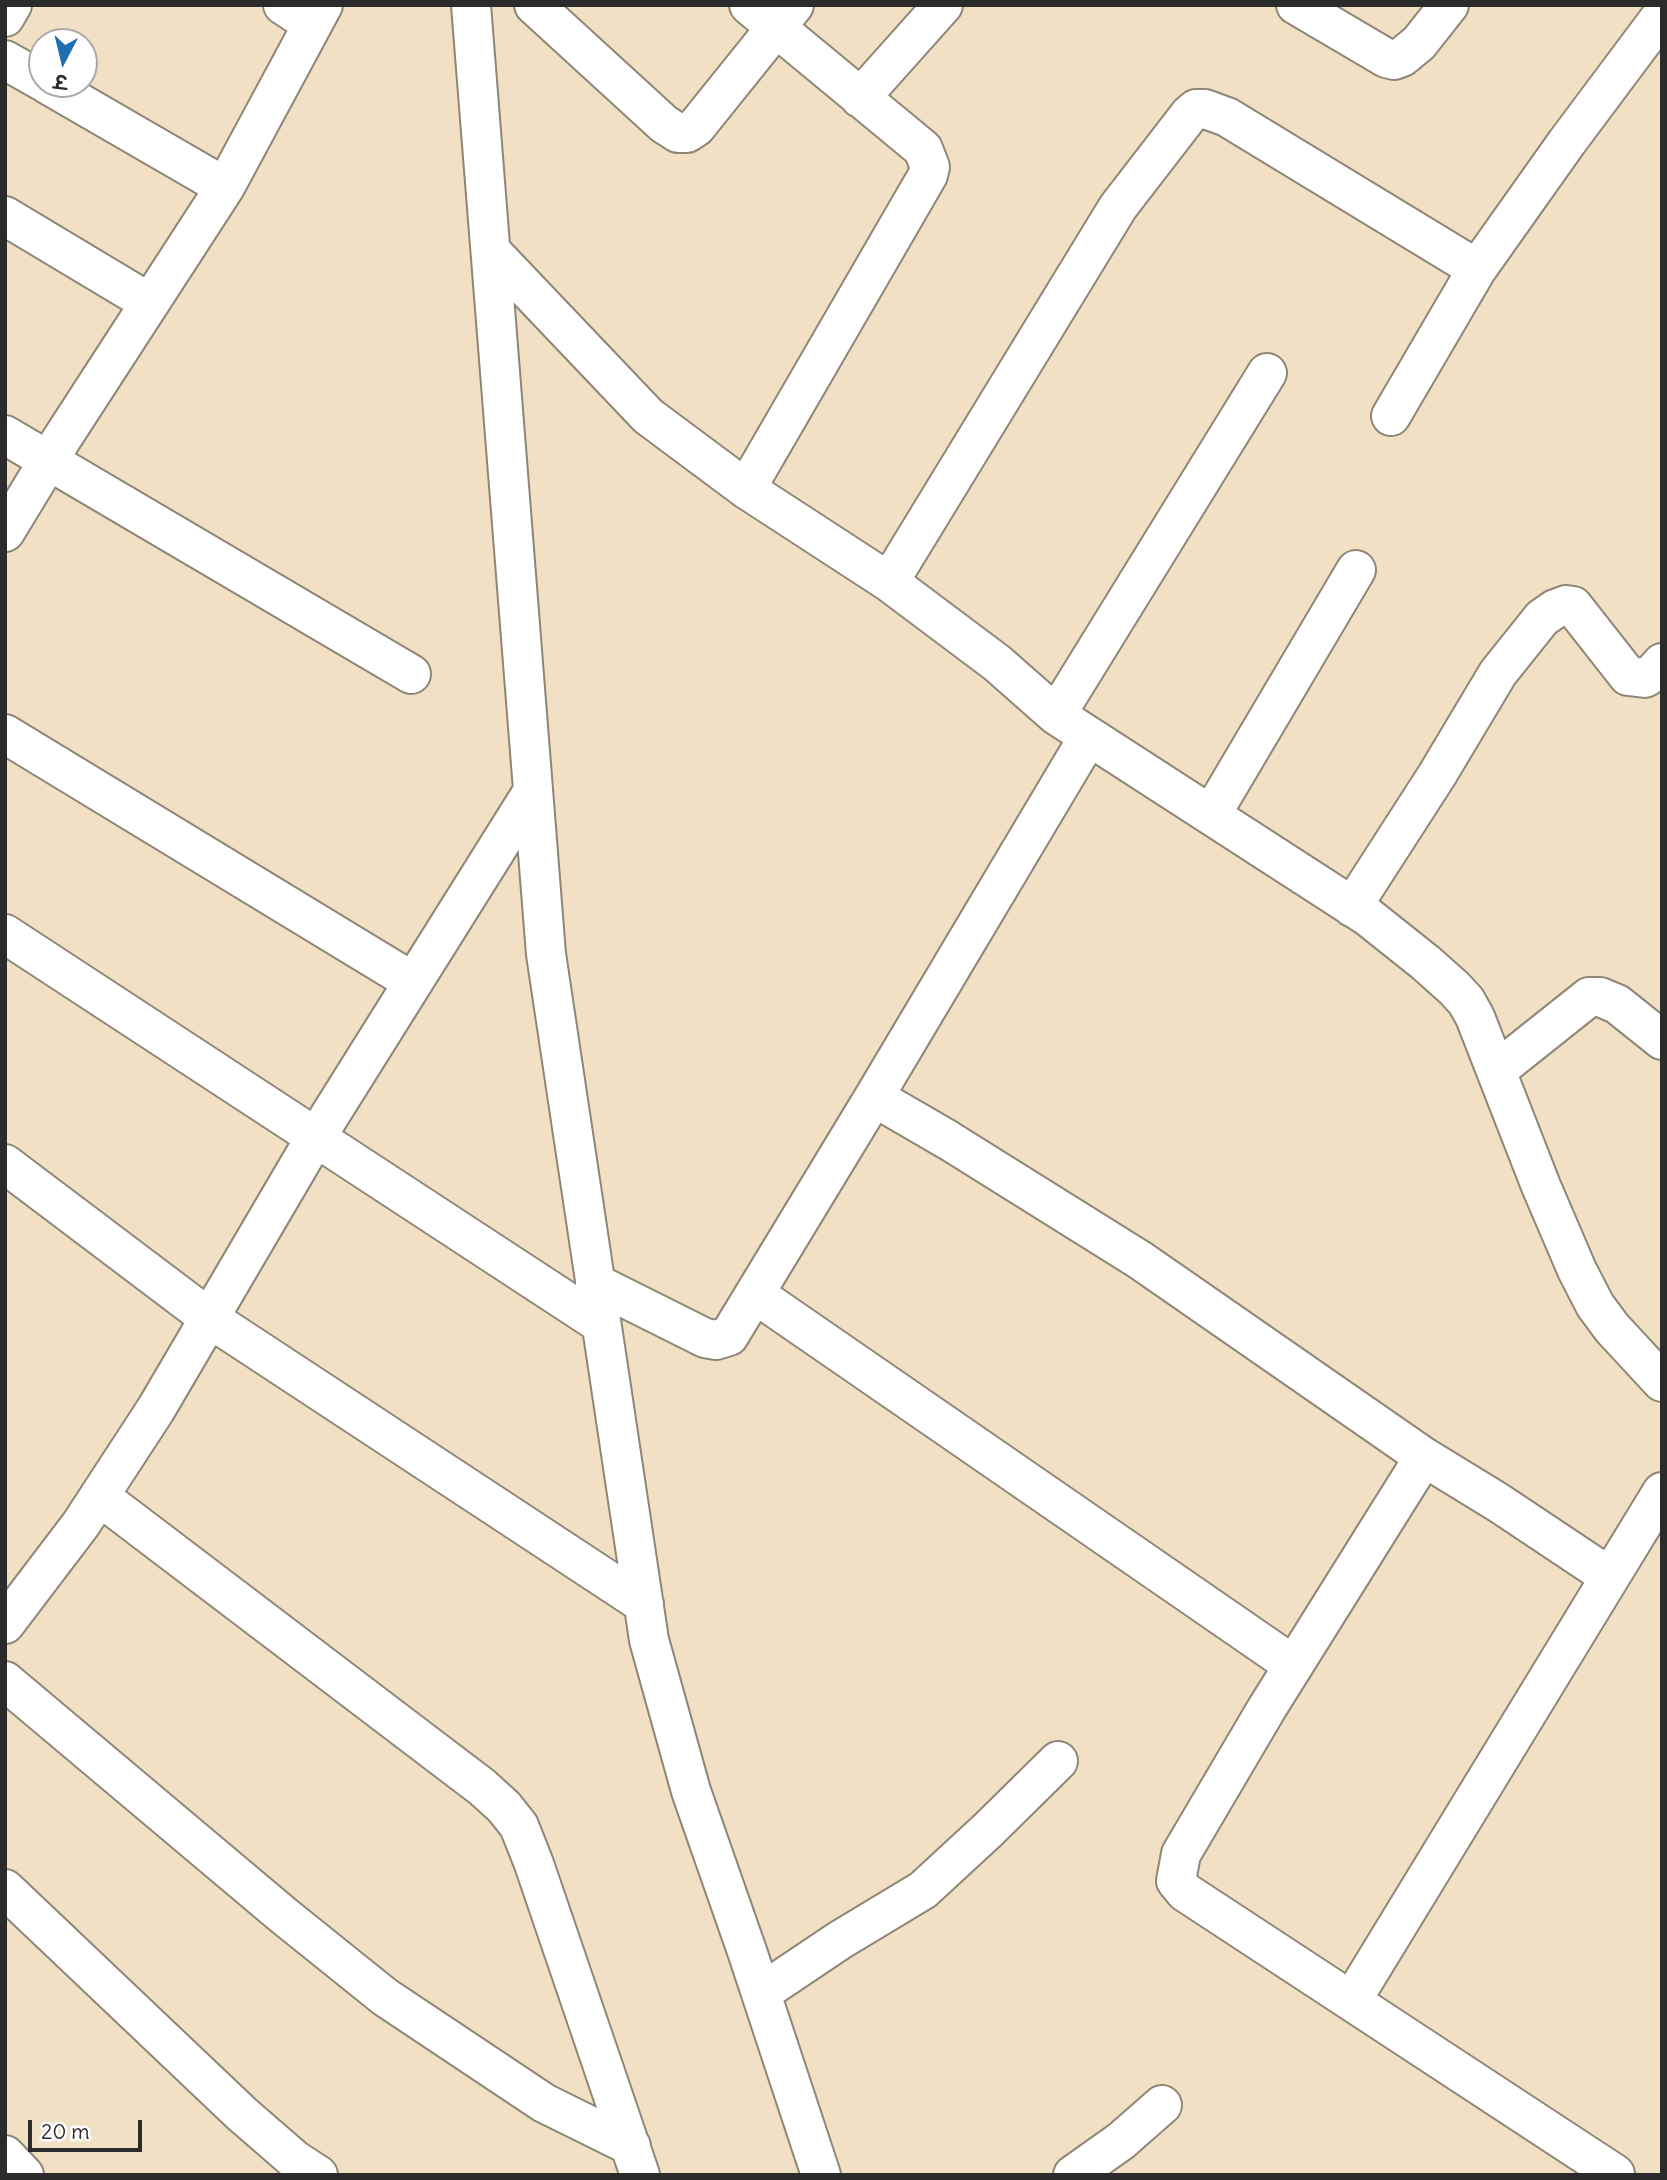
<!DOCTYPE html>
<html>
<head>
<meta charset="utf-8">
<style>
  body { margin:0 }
  #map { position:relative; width:1667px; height:2180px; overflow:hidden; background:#f1e0c3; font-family:Delius,"Playpen Sans Deva",sans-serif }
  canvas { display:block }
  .frame { position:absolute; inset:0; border:7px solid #2b2b2b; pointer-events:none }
  .north { position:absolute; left:28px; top:28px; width:70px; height:70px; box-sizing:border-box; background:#fff; border:2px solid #aaa; border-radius:50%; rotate:187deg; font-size:19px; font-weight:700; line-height:28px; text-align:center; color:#2b2b2b }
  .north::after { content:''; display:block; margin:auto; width:24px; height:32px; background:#1f6fb2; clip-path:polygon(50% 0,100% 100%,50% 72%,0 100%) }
  .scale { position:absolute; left:28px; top:2120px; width:114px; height:32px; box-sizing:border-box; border:4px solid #2b2b2b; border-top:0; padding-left:9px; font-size:21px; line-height:24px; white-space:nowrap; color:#2b2b2b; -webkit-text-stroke:5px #fff; paint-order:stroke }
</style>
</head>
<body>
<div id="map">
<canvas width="1667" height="2180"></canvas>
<div class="frame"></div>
<div class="north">उ</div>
<div class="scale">20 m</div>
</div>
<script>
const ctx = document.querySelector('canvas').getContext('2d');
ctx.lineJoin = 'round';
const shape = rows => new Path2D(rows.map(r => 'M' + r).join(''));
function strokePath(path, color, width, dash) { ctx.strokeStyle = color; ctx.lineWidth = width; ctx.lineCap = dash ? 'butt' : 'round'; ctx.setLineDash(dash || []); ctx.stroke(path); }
const minor = shape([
  [283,5,312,24],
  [471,5,546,954,649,1640,691,1791,748,1954,821,2175],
  [534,5,664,124,678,133,687,133,696,127,794,5],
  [1296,5,1386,58,1394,60,1402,57,1419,43,1449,5],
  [5,17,12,5],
  [5,60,42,81],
  [47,84,225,187],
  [860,98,943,5],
  [5,216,150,303],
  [491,251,648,416,746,489,889,582,997,663,1056,715,1367,916,1426,963,1454,988,1466,1001,1475,1017,1541,1186,1577,1270,1595,1305,1612,1328,1662,1382],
  [1391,416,1477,269,1567,142,1662,15],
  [5,435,411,674],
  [746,489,928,175,930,167,923,149,749,5],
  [5,532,61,440,225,187,323,5],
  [889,582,1118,207,1189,115,1196,109,1205,109,1227,117,1477,269],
  [1056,715,1267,373],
  [5,734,413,982],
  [1211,815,1356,570],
  [1352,907,1437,775,1498,673,1542,618,1555,609,1566,605,1573,606,1628,676,1645,678,1653,673,1662,663],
  [5,934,601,1324],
  [1496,1071,1589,997,1600,997,1617,1004,1662,1040],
  [874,1097,948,1140,1140,1260,1424,1457,1499,1503,1610,1577],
  [5,1164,209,1318,644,1604],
  [595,1283,705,1338,716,1340,729,1336,874,1097,1089,736],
  [755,1294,1293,1665],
  [1424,1457,1267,1708,1181,1854,1176,1881,1185,1892,1615,2174],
  [99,1496,482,1787,504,1807,519,1826,534,1864,640,2175],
  [5,1624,81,1524,156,1409,305,1155,533,791],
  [5,1681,283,1915,385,1997,544,2103,631,2146],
  [5,1889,242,2114,295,2160,318,2175],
  [761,1993,840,1940,923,1890,988,1830,1058,1761],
  [1352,2000,1662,1492],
  [5,2155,24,2175],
  [1073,2175,1121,2141,1162,2105]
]);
strokePath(minor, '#8e8677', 42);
strokePath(minor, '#fff', 38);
</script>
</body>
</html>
